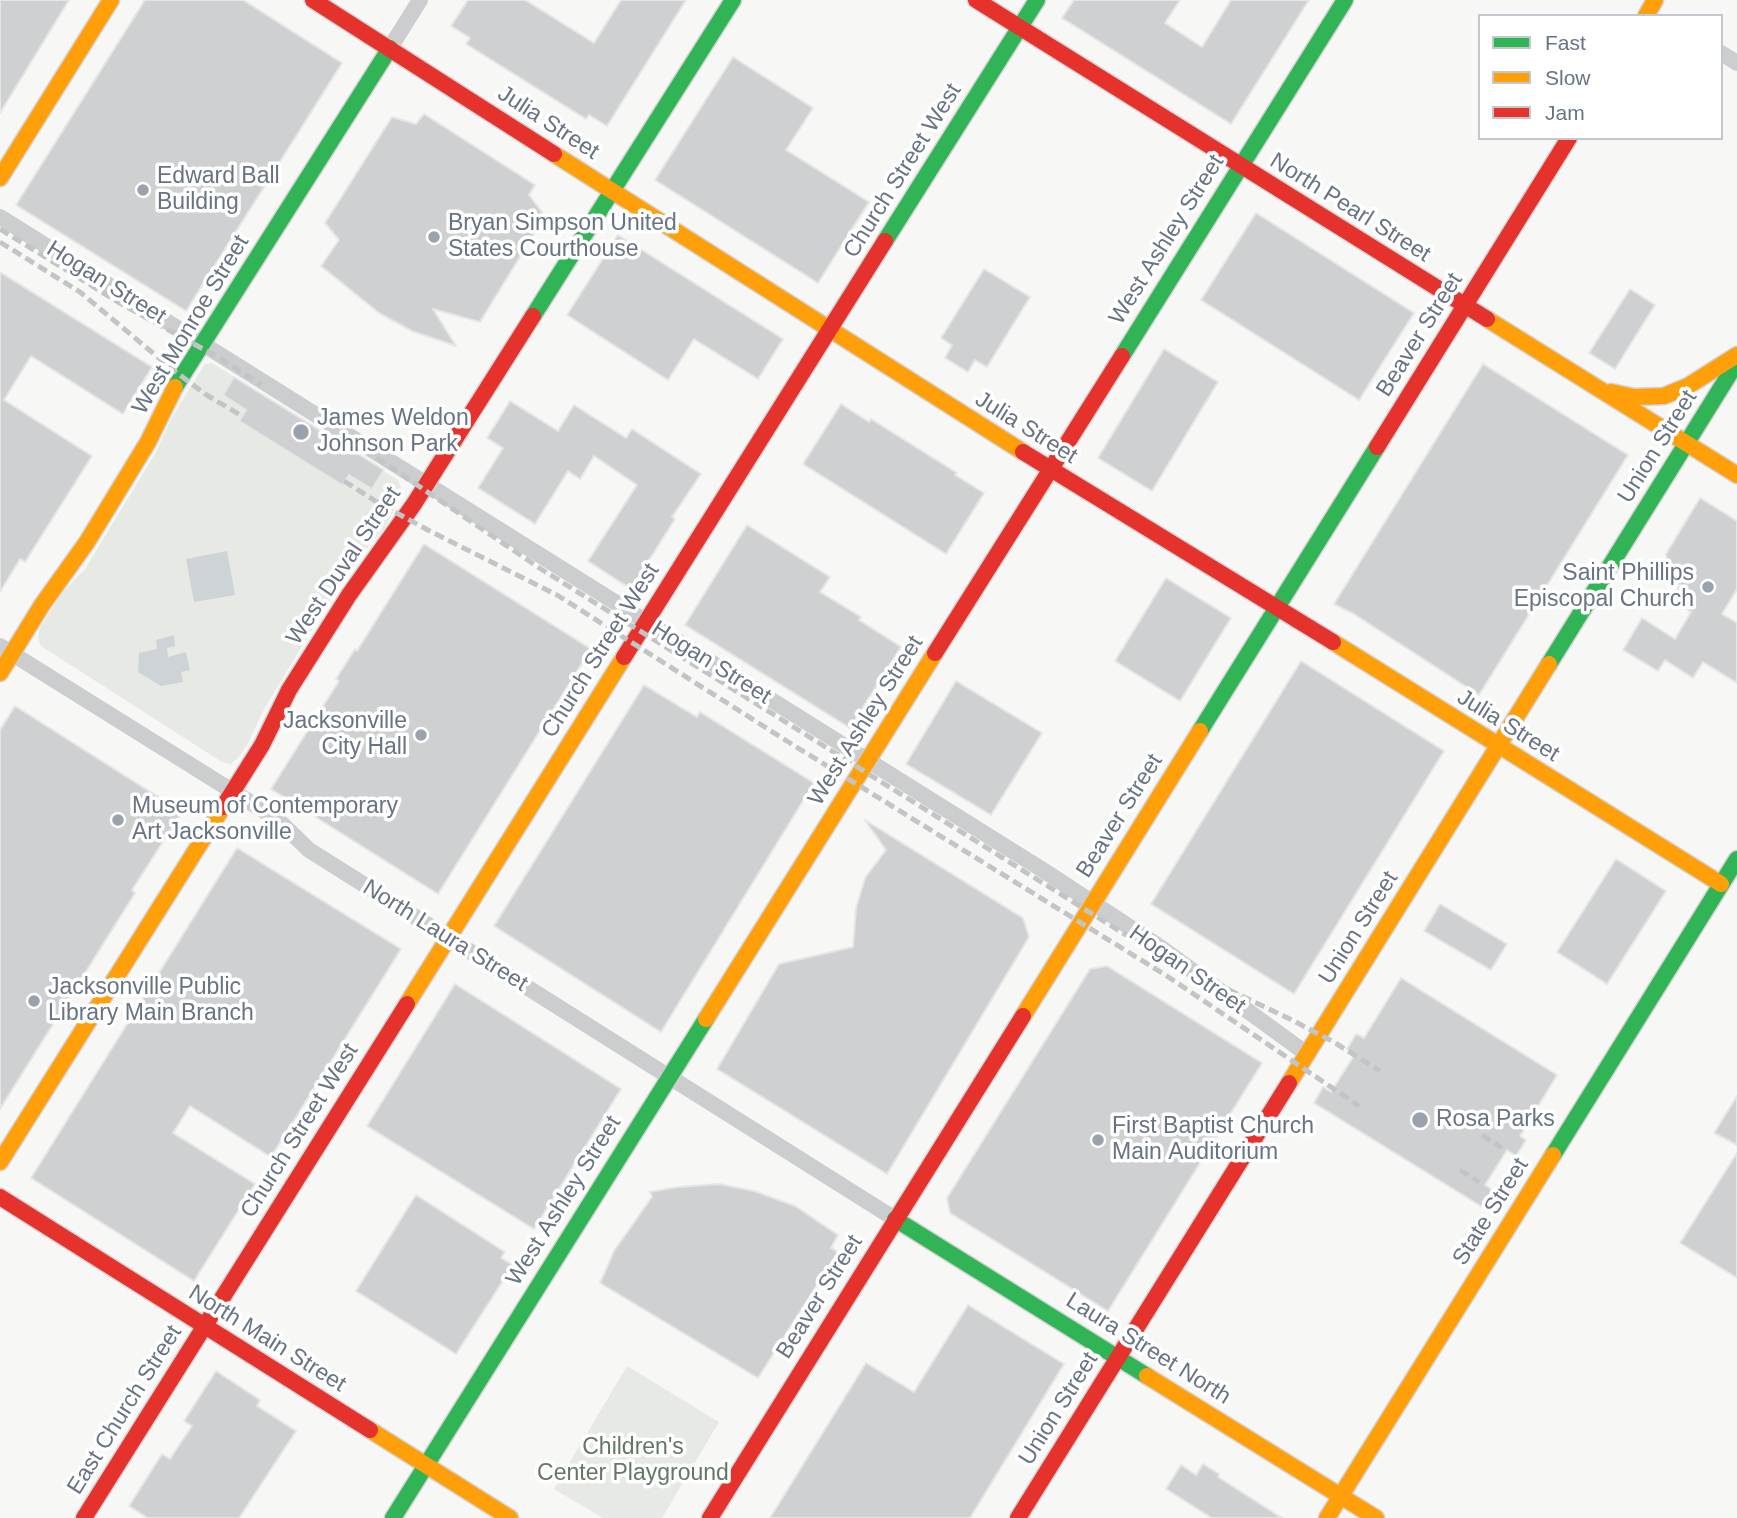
<!DOCTYPE html>
<html>
<head>
<meta charset="utf-8">
<style>
  body { margin:0 }
  #map { position:relative; width:1737px; height:1518px; overflow:hidden; background:#f7f7f6; font-family:Arial,sans-serif }
  canvas { display:block }
  .legend { position:absolute; left:1478px; top:14px; width:245px; height:126px; box-sizing:border-box; background:#fff; border:2px solid #c3c7ce; margin:0; padding:9px 12px; list-style:none; font-size:21px; color:#687484 }
  .legend li { display:flex; align-items:center; gap:14px; height:35px }
  .legend b { width:35px; border:2px solid #c3c7ce }
</style>
</head>
<body>
<div id="map">
<canvas width="1737" height="1518"></canvas>
<ul class="legend">
<li><b style="height:9px;background:#30b455"></b>Fast</li>
<li><b style="height:9px;background:#ff9f0a"></b>Slow</li>
<li><b style="height:9px;background:#e5322d"></b>Jam</li>
</ul>
</div>
<script>
const ctx = document.querySelector('canvas').getContext('2d');
ctx.lineJoin = 'round';
function paint(path, color) { ctx.fillStyle = color; ctx.fill(path, 'evenodd'); }
const shape = rows => new Path2D(rows.map(r => 'M' + r).join(''));
function strokePath(path, color, width, dash) { ctx.strokeStyle = color; ctx.lineWidth = width; ctx.lineCap = dash ? 'butt' : 'round'; ctx.setLineDash(dash || []); ctx.stroke(path); }
function drawText(font, color, halo, rows, align = 'center') {
  ctx.font = font + ' Arial,sans-serif'; ctx.lineWidth = 7; ctx.setLineDash([]); ctx.textBaseline = 'middle'; ctx.strokeStyle = halo; ctx.fillStyle = color; for (const [text, x, y, turn = 0] of rows) {
    ctx.save(); ctx.translate(x, y); ctx.rotate((+turn || 0) * Math.PI / 180); ctx.textAlign = isNaN(turn) ? turn : align; if (halo) ctx.strokeText(text, 0, 0); ctx.fillText(text, 0, 0); ctx.restore();
  }
}
paint(shape([
  [212,363,398,480,403,493,384,529,350,566,262,713,247,745,237,759,230,764,222,762,41,646,38,638,40,628,62,593,85,569,156,452,172,417,205,364],
  [627,1366,719,1422,662,1518,603,1518,554,1489]
]), '#e6e9e4');
paint(shape([
  [227,551,235,595,194,602,186,559],
  [174,635,175,646,167,648,168,657,186,652,190,670,181,672,183,682,161,686,138,672,139,653,157,649,156,640]
]), '#cdd3d6');
const building = shape([
  [0,0,69,0,0,113,0,0],
  [145,0,243,0,342,63,186,311,16,205,145,0],
  [468,0,525,0,594,43,621,0,686,0,607,126,589,115,586,119,466,44,470,38,451,26,468,0],
  [1074,0,1180,0,1165,23,1202,47,1231,0,1309,0,1231,124,1062,18,1074,0],
  [733,57,813,108,786,150,869,202,818,283,655,180,733,57],
  [424,114,535,185,529,195,545,216,480,322,433,309,456,346,412,331,379,313,321,266,339,240,325,223,392,117,416,124,424,114],
  [1256,213,1414,313,1359,400,1201,300,1256,213],
  [618,235,783,339,758,379,694,339,668,380,567,315,618,235],
  [984,269,1030,297,987,367,975,360,968,372,945,358,952,345,941,338,984,269],
  [0,272,152,367,123,414,31,356,4,400,92,456,25,562,20,559,0,592,0,272],
  [1630,289,1655,305,1615,369,1589,353,1630,289],
  [1164,349,1218,382,1152,491,1098,458,1164,349],
  [1483,364,1628,455,1479,695,1354,614,1334,604,1483,364],
  [234,377,384,470,372,489,349,475,342,485,239,421,246,410,223,395,234,377],
  [510,401,558,431,574,405,626,438,632,429,701,474,672,517,675,519,631,589,588,561,637,485,594,456,580,479,568,471,535,524,478,488,503,448,487,438,510,401],
  [841,404,869,422,871,419,957,473,955,475,984,493,946,554,803,464,841,404],
  [1700,498,1737,521,1737,589,1722,614,1737,623,1737,683,1703,662,1693,678,1665,660,1658,671,1623,650,1642,618,1675,639,1691,612,1671,599,1680,585,1671,579,1666,554,1700,498],
  [747,525,830,577,820,592,861,617,859,620,901,647,850,728,685,625,747,525],
  [424,544,591,649,438,894,271,789,339,681,336,679,355,649,357,651,424,544],
  [1166,578,1231,618,1180,701,1115,661,1166,578],
  [1301,661,1444,751,1294,994,1151,904,1301,661],
  [956,681,1042,733,991,815,906,764,956,681],
  [644,685,697,717,700,712,814,783,661,1032,494,926,644,685],
  [15,706,182,812,132,890,135,893,0,1109,0,730,15,706],
  [865,820,1023,918,1029,937,887,1174,717,1069,779,964,853,947,856,908,865,878,886,850,865,820],
  [237,848,401,949,271,1157,190,1106,173,1133,255,1184,194,1281,31,1178,237,848],
  [1616,859,1666,891,1607,984,1557,952,1616,859],
  [1440,904,1507,944,1491,970,1424,931,1440,904],
  [1107,966,1262,1063,1108,1311,950,1213,947,1198,1090,969,1107,966],
  [1401,978,1557,1075,1520,1136,1526,1140,1516,1156,1507,1150,1485,1185,1494,1191,1484,1208,1314,1103,1323,1087,1331,1092,1355,1054,1347,1049,1356,1034,1364,1038,1401,978],
  [455,984,621,1089,534,1229,367,1126,455,984],
  [1737,1096,1737,1145,1714,1133,1737,1096],
  [1737,1153,1737,1278,1680,1243,1737,1153],
  [719,1184,754,1191,795,1206,838,1235,831,1248,838,1252,758,1378,600,1283,614,1251,652,1197,650,1192,678,1187,719,1184],
  [416,1195,505,1252,501,1258,513,1265,456,1354,356,1291,416,1195],
  [968,1305,1064,1364,970,1518,770,1518,866,1363,914,1392,968,1305],
  [216,1371,260,1400,257,1406,296,1431,239,1518,148,1518,129,1506,162,1454,170,1459,192,1426,184,1421,216,1371],
  [1203,1464,1219,1474,1218,1477,1282,1518,1212,1518,1166,1489,1181,1465,1196,1475,1203,1464]
]);
paint(building, '#cfd0d1');
strokePath(building, '#e6e6e6', 2);
const fast = shape([
  [885,241,1037,0],
  [533,316,733,0],
  [1122,356,1345,0],
  [175,387,390,48],
  [1549,664,1737,362],
  [1200,731,1377,447],
  [1553,1155,1737,859],
  [895,1219,1147,1376],
  [393,1518,706,1019]
]);
const slow = shape([
  [1646,16,1655,0],
  [554,154,1023,452],
  [0,178,111,0],
  [1487,319,1737,475],
  [1611,392,1634,397,1664,396,1688,386,1737,355],
  [1333,642,1721,884],
  [0,673,42,605,87,542,148,442,175,387],
  [407,1004,624,657],
  [1023,1016,1200,731],
  [706,1019,935,653],
  [1289,1083,1549,664],
  [0,1162,223,807],
  [1147,1376,1376,1518],
  [370,1430,510,1518],
  [1327,1518,1553,1155]
]);
const jam = shape([
  [313,0,554,154],
  [976,0,1487,319],
  [1377,447,1569,138],
  [1023,452,1333,642],
  [935,653,1122,356],
  [624,657,885,241],
  [223,807,262,745,289,690,349,595,414,504,533,316],
  [0,1197,370,1430],
  [84,1518,407,1004],
  [710,1518,1023,1016],
  [1018,1518,1289,1083]
]);
strokePath(fast, '#d3d3d4', 19);
strokePath(slow, '#d3d3d4', 19);
strokePath(jam, '#d3d3d4', 19);
strokePath(shape([
  [390,48,420,0],
  [1721,53,1737,63],
  [0,217,1046,872,1160,947,1307,1054],
  [0,646,277,819,309,850,895,1219]
]), '#cccdcf', 16);
strokePath(fast, '#30b455', 16);
strokePath(slow, '#ff9f0a', 16);
strokePath(jam, '#e5322d', 16);
strokePath(shape([
  [0,229,118,302,223,360,261,385],
  [0,242,80,292,172,369,205,394,242,416],
  [364,449,541,569,1166,960,1290,1019,1332,1041,1380,1071],
  [344,481,380,504,428,530,557,595,790,743,1167,976,1359,1106],
  [1482,1135,1502,1148],
  [1460,1170,1479,1182]
]), '#c3c4c5', 5, [10, 5]);
for (const [x, y, r, color] of [
  [143,190,7,"#9aa2ac"],
  [434,237,7,"#9aa2ac"],
  [301,432,9,"#9aa2ac"],
  [1708,587,7,"#9aa2ac"],
  [421,735,7,"#9aa2ac"],
  [118,820,7,"#9aa2ac"],
  [34,1001,7,"#9aa2ac"],
  [1420,1120,9,"#9aa2ac"],
  [1098,1140,7,"#9aa2ac"]
]) { const dot = new Path2D(); dot.arc(x, y, r, 0, 2 * Math.PI); ctx.fillStyle = color; ctx.fill(dot); strokePath(dot, '#fff', 2.5); }
drawText('23px', '#687484', '#fff', [
  ["Julia Street",548,123,33],
  ["Church Street West",903,171,-58],
  ["North Pearl Street",1350,208,32],
  ["West Ashley Street",1167,240,-58],
  ["Hogan Street",106,283,32],
  ["West Monroe Street",191,325,-59],
  ["Beaver Street",1420,335,-58],
  ["Julia Street",1026,428,32],
  ["Union Street",1658,447,-58],
  ["West Duval Street",344,566,-56],
  ["Church Street West",601,651,-58],
  ["Hogan Street",711,663,32],
  ["West Ashley Street",866,721,-58],
  ["Julia Street",1508,726,32],
  ["Beaver Street",1120,816,-58],
  ["Union Street",1359,928,-58],
  ["North Laura Street",445,936,32],
  ["Hogan Street",1187,970,35],
  ["Church Street West",300,1131,-58],
  ["West Ashley Street",564,1201,-58],
  ["State Street",1491,1212,-58],
  ["Beaver Street",820,1297,-58],
  ["North Main Street",267,1339,32],
  ["Laura Street North",1148,1349,32],
  ["Union Street",1059,1409,-58],
  ["East Church Street",125,1410,-58]
]);
drawText('23px', '#687484', '#fff', [
  ["Edward Ball",157,177],
  ["Building",157,203],
  ["Bryan Simpson United",448,224],
  ["States Courthouse",448,250],
  ["James Weldon",317,419],
  ["Johnson Park",317,445],
  ["Saint Phillips",1694,574,"right"],
  ["Episcopal Church",1694,600,"right"],
  ["Jacksonville",407,722,"right"],
  ["City Hall",407,748,"right"],
  ["Museum of Contemporary",132,807],
  ["Art Jacksonville",132,833],
  ["Jacksonville Public",48,988],
  ["Library Main Branch",48,1014],
  ["Rosa Parks",1436,1120],
  ["First Baptist Church",1112,1127],
  ["Main Auditorium",1112,1153]
], 'left');
drawText('23px', '#647763', '#fff', [
  ["Children's",633,1448],
  ["Center Playground",633,1474]
]);
</script>
</body>
</html>
